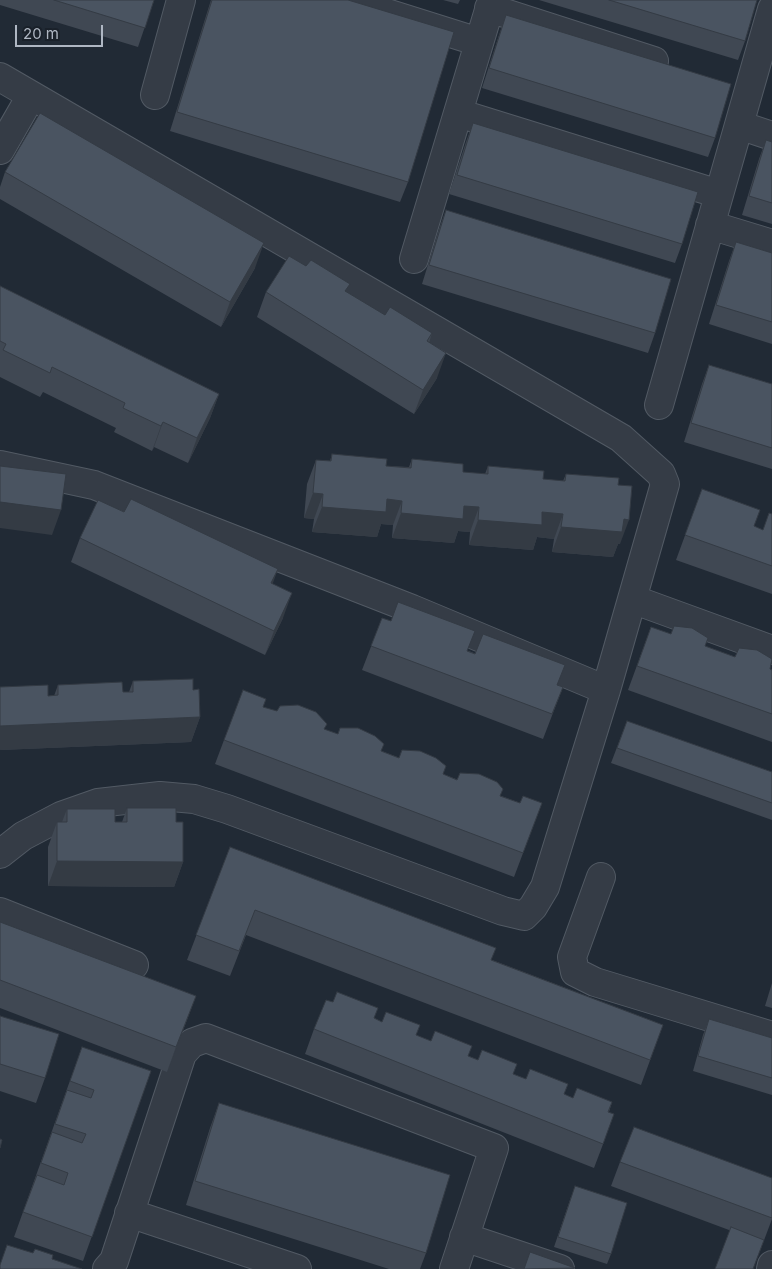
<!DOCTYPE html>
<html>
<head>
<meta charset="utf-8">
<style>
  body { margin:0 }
  #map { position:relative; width:772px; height:1269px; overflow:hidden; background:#212a35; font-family:Inter,sans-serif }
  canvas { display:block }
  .scale { position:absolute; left:15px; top:25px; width:88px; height:22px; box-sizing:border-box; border:2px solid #afb7c3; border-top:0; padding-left:6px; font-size:15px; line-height:18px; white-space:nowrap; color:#afb7c3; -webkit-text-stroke:4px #1a212a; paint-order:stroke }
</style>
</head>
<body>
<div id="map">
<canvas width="772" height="1269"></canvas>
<div class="scale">20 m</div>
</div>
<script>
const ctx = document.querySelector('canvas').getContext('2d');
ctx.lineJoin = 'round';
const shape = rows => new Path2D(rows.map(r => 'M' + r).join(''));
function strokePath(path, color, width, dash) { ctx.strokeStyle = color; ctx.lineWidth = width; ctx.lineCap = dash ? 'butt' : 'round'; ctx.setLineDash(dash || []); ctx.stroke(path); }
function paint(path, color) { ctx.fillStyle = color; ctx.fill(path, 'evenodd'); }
const minor = shape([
  [345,0,479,42],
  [489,8,654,61],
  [0,77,621,438,661,474,665,484,606,690,545,887,533,907,524,916,503,911,227,809,194,799,160,796,98,803,61,816,23,836,0,854],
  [155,95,181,0],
  [458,113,719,194],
  [739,125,772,136],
  [0,150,31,96],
  [710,225,772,244],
  [414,259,492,0],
  [659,405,772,9],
  [0,465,94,485,412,609,606,690],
  [632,599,772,650],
  [601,877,572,957,575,972,595,982,772,1036],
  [0,912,134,965],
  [129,1213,297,1269],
  [464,1237,560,1269],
  [107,1269,114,1261,182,1054,192,1043,206,1038,494,1148,454,1269],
  [771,1269,772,1265]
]);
strokePath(minor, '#525a64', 30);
strokePath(minor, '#353c46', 28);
paint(shape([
  [0,0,154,0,138,47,0,5],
  [211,0,348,0,408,182,400,202,170,131],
  [443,0,460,0,458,4],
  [539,0,757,0,745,41,738,60],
  [506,15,715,138,708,157,482,88,499,35],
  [473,123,682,244,675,263,449,194,466,142],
  [766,140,772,142,772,224,742,215,759,159],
  [5,172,255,268,221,327,0,199,0,187],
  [446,210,655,333,648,353,422,284,439,229],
  [736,242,772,253,772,344,709,324,729,261],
  [0,286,219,394,210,418,188,463,154,447,152,451,114,432,116,428,43,392,40,397,0,377],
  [266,292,347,292,385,315,432,333,429,343,437,378,414,414,257,317],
  [709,365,772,384,772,469,684,442,702,384],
  [332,454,386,466,409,467,412,459,463,472,485,474,488,466,543,479,563,481,566,474,618,485,620,544,618,544,613,557,552,552,554,539,537,537,533,550,469,545,470,532,458,531,454,543,392,538,393,525,381,524,377,537,312,532,314,519,304,518,307,484,316,460,330,461],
  [702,489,754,526,763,530,772,514,772,594,676,560],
  [80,538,273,584,283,618,265,655,71,562],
  [382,618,563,687,543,739,362,670],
  [651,627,772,670,772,742,628,690],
  [133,681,193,690,200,717,191,742,0,750,0,687,48,696,54,696,58,685,123,692,129,692],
  [264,707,520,803,542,803,514,877,215,764,224,740],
  [627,721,772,772,772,820,611,763],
  [127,808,176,822,183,862,174,887,48,886,48,847,57,822,62,822,67,809,115,822,122,822],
  [230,847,492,960,663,1025,641,1085,246,935,230,976,187,960],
  [0,922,196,996,167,1072,0,1008],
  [772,983,772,1008,765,1006],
  [0,1016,45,1078,36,1103,0,1091],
  [374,1018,382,1022,420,1025,416,1035,526,1079,568,1084,564,1094,573,1098,612,1102,609,1112,605,1139,594,1168,305,1054,314,1029],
  [709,1019,772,1038,772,1095,693,1071,703,1035],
  [82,1047,151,1071,83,1261,14,1237],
  [219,1103,426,1253,420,1269,389,1269,186,1205,210,1128],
  [620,1162,772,1178,772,1219,760,1251,729,1230,611,1186],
  [571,1197,611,1254,607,1264,554,1247]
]), '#404853');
paint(shape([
  [264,243,255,268,221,327,230,302],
  [446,353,437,378,414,414,423,390],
  [219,394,210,418,188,463,197,438],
  [163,422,154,447,152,451,161,426],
  [313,493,323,494,314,519,304,518],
  [387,499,402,501,393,525,381,524,377,537,312,532,322,507],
  [0,502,61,510,52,535,0,528],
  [464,506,479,507,470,532,458,531,454,543,392,538,401,513],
  [542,512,563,514,554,539,537,537,533,550,469,545,478,520],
  [624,519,629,520,620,544,618,544,613,557,552,552,561,527],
  [278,569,269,594,271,583],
  [292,593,283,618,265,655,274,631],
  [200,717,191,742,0,750,0,726],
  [57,861,183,862,174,887,48,886],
  [196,996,187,1020,167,1072,176,1047]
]), '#343b44');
const building = shape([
  [54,0,154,0,145,28,54,0],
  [212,0,348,0,454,32,408,182,177,112,212,0],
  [609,0,757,0,745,41,609,0],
  [506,15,731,84,715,138,489,68,506,15],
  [40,113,264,243,230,302,5,172,40,113],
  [473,123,698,192,682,244,457,175,473,123],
  [766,140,772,142,772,203,749,196,766,140],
  [446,210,671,279,655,333,429,265,446,210],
  [736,242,772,253,772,322,716,305,736,242],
  [289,256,306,266,311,260,350,284,345,291,385,315,390,307,432,333,427,341,446,353,423,390,266,292,289,256],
  [0,286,219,394,197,438,163,422,161,426,123,408,125,403,52,367,50,373,3,350,6,344,0,341,0,286],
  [709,365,772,384,772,448,691,423,709,365],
  [332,454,387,459,386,466,411,468,412,459,463,464,463,472,488,474,488,466,544,471,543,479,565,481,566,474,619,478,618,485,632,486,629,520,624,519,622,532,561,527,563,514,542,512,542,525,478,520,479,507,464,506,463,519,401,513,402,501,387,499,386,512,322,507,323,494,313,493,316,460,331,461,332,454],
  [0,466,66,474,61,510,0,502,0,466],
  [702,489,760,510,754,526,763,530,769,513,772,514,772,566,685,535,702,489],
  [131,499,278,569,271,583,292,593,274,631,80,538,98,500,124,512,131,499],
  [398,602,475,631,467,651,475,654,483,634,565,665,557,685,563,687,552,714,371,646,382,618,391,621,398,602],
  [674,626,692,628,708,638,705,646,735,657,739,648,757,650,772,659,770,669,772,670,772,714,637,666,651,627,671,634,674,626],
  [193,679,193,690,199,689,200,717,0,726,0,687,48,685,48,696,58,695,58,685,122,682,123,692,133,692,133,681,193,679],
  [243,690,266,699,263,707,277,711,280,706,298,705,316,712,327,724,324,729,338,734,340,728,358,728,375,736,384,744,381,751,399,758,402,750,420,751,436,758,446,766,443,774,457,780,460,773,479,774,497,782,503,789,500,796,520,803,523,796,542,803,523,853,224,740,243,690],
  [627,721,772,772,772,803,617,748,627,721],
  [127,808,176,808,176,822,183,822,183,862,57,861,57,822,67,822,67,809,115,809,115,822,127,822,127,808],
  [230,847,496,948,491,960,663,1025,650,1060,255,910,239,951,196,935,230,847],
  [0,922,196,996,176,1047,0,980,0,922],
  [337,992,378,1008,374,1018,382,1022,386,1012,420,1025,416,1035,431,1041,435,1031,472,1046,468,1056,478,1060,482,1050,517,1064,513,1074,526,1079,530,1069,568,1084,564,1094,573,1098,577,1088,612,1102,608,1112,614,1114,603,1144,314,1029,326,1000,333,1002,337,992],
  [0,1016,59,1034,45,1078,0,1064,0,1016],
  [709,1019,772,1038,772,1078,698,1056,709,1019],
  [82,1047,151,1071,92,1237,23,1212,37,1175,64,1185,68,1173,41,1163,52,1132,82,1143,86,1134,55,1124,67,1090,91,1098,94,1090,70,1081,82,1047],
  [219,1103,450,1175,426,1253,195,1181,219,1103],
  [634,1127,772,1178,772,1218,620,1162,634,1127],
  [0,1139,2,1140,0,1148,0,1139],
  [575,1186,627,1203,611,1254,558,1237,575,1186],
  [731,1227,764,1240,753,1269,715,1269,731,1227],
  [7,1245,33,1253,35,1249,53,1255,52,1259,82,1269,0,1269,0,1265,7,1245],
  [530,1252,575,1268,524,1269,530,1252]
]);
paint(building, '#4a5461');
strokePath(building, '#343b44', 1);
</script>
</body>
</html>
